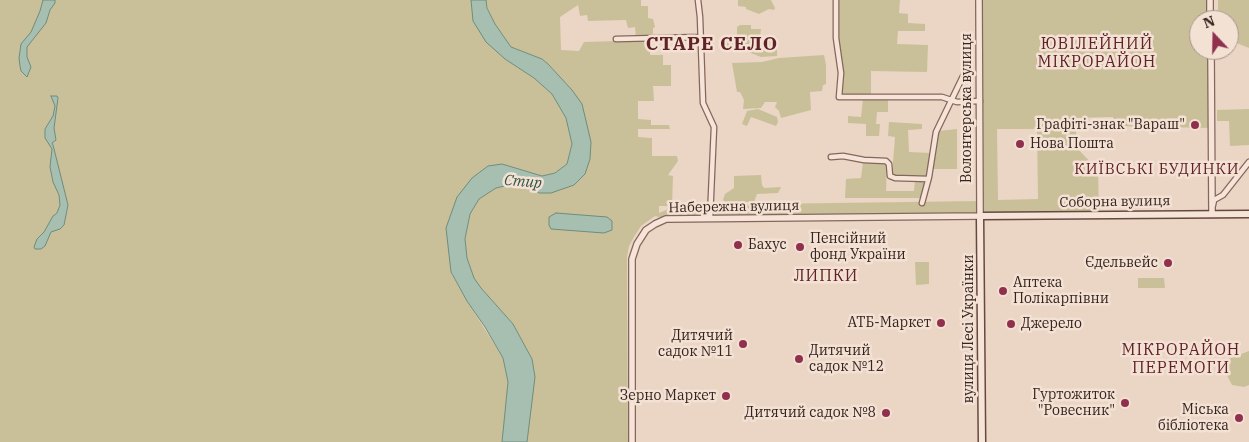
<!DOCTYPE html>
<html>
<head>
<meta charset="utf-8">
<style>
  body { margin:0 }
  #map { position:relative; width:1249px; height:442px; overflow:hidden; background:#ebd5c5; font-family:"IBM Plex Serif",serif }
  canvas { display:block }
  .north { position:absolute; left:1189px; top:10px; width:50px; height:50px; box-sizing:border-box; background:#f3e1d4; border:1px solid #a7958c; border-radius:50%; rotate:339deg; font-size:14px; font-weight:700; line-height:20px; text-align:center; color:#36241f }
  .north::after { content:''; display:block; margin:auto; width:18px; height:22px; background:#90304d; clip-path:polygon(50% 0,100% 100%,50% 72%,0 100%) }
</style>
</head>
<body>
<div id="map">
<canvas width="1249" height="442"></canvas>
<div class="north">N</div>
</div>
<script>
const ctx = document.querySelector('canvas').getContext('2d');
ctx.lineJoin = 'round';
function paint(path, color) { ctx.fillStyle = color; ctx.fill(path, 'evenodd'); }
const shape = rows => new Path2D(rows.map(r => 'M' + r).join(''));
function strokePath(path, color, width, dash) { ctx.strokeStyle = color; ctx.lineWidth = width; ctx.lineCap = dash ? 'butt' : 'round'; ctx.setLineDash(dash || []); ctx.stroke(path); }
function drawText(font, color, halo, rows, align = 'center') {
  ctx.font = font + ' "IBM Plex Serif",serif'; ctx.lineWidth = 5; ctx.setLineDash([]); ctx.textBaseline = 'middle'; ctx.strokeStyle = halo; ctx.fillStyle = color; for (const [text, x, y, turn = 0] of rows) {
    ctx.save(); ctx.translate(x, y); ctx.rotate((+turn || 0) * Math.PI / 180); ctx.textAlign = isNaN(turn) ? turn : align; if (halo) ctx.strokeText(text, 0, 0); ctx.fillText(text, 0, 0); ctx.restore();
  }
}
paint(shape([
  [0,0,471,0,473,21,505,59,534,78,552,94,566,118,572,144,567,164,555,173,542,176,502,164,488,166,472,178,451,273,467,301,503,358,508,382,502,442,0,442],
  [486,0,641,0,641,6,648,6,648,18,653,19,655,27,653,28,653,36,636,38,635,27,628,28,626,20,588,21,587,15,580,16,578,5,560,17,561,50,579,51,584,42,650,40,650,55,663,55,663,65,671,65,671,86,653,86,654,101,638,101,638,119,651,120,651,125,669,125,670,129,638,129,638,137,652,138,652,156,677,156,678,161,668,175,673,176,672,206,659,206,659,213,671,208,690,205,980,201,979,0,1210,0,1210,20,1199,20,1199,50,1211,50,1211,128,1113,126,1113,117,1076,118,1076,147,1098,170,1099,215,666,219,655,216,641,226,634,237,629,246,627,257,628,442,527,442,534,377,532,359,513,324,481,288,474,278,467,258,465,240,470,214,479,199,496,188,513,184,528,186,539,193,574,185,572,90,548,64,542,59,511,47,495,24,487,7],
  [997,129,1037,129,1038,199,998,200],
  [738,0,771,0,775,8,774,10,769,9,759,14,746,9,746,7,738,6],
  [838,0,905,0,900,0,899,13,908,14,908,23,925,24,925,31,898,31,897,44,928,45,927,72,871,71,871,96,843,95,841,91,838,38],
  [1218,0,1249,0,1249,48,1229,40,1229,20,1218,20],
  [740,25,751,25,751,29,761,29,759,47,761,48,768,48,769,38,777,37,777,56,761,57,736,47,720,46,720,41,737,41,737,27],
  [824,55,826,65,826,84,823,85,822,91,810,92,811,110,781,118,779,111,775,107,777,102,765,102,761,108,743,109,744,100,740,92,737,92,732,63,762,62,779,58],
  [863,99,888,99,888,112,877,112,876,124,880,124,879,136,866,136,866,124,848,123,848,116,861,117],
  [758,109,777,117,778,122,776,126,751,117,747,126,742,124,747,111],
  [1249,109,1249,145,1230,146,1229,121,1217,121,1217,110],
  [889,122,922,124,922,129,908,130,909,152,931,153,926,176,892,175,895,137,888,136],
  [957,129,957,169,932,169,938,131],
  [863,162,886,163,887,166,886,191,914,191,915,180,925,181,921,198,845,198,846,179,861,178],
  [761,175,762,185,764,188,781,187,778,193,757,194,754,202,725,202,723,200,725,194,734,188,734,176],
  [915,262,929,262,929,284,916,285],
  [1138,278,1164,278,1165,288,1138,288],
  [1249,351,1249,385,1244,387,1232,385,1220,362]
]), '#c9c09a');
const water = shape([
  [43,0,55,0,55,3,50,10,46,23,27,47,27,57,31,67,27,77,21,71,20,66,19,58,21,44,31,32,40,11,43,0],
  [471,0,486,0,487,8,495,24,511,47,542,59,548,64,572,90,582,104,591,142,590,159,585,174,574,185,551,193,539,193,528,186,513,184,496,188,479,199,470,214,465,239,467,258,474,278,481,288,513,324,532,359,535,377,527,442,502,442,508,382,503,358,485,327,467,301,451,272,446,228,457,197,472,178,488,166,502,164,542,176,555,173,567,164,572,144,566,118,552,94,534,78,505,59,486,42,473,21,471,0],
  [51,96,57,96,58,98,54,128,56,140,52,143,53,145,68,205,64,225,60,229,51,232,45,246,41,249,35,249,34,247,37,239,44,232,53,216,57,213,60,205,59,195,53,182,50,167,52,149,45,138,45,129,53,116,55,106,51,96],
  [556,213,607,217,612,221,612,230,604,233,551,229,549,225,549,217,556,213]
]);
paint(water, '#a6bfb0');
strokePath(water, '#6e8d7c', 1);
const minor = shape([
  [698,0,700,17,703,103,714,127,710,218],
  [836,0,836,38,841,73,839,97,942,97,957,102,980,101],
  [616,39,700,37],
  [831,157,843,156,864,160,886,161,889,164,890,176,895,178,928,179],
  [922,203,929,177,936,132,966,70],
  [1213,205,1214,200,1223,195,1249,162]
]);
const tertiary = shape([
  [1210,0,1210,20],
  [1211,50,1212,214],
  [632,442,632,259,637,244,646,230,655,224,666,219,980,216,979,0]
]);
const secondary = shape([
  [982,442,980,216,1249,214]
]);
strokePath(minor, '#85665c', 7);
strokePath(tertiary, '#85665c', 8);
strokePath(secondary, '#67483f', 9);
strokePath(minor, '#f7e4d8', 4.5);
strokePath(tertiary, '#f7e4d8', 5.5);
strokePath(secondary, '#f7e4d8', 6);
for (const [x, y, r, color] of [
  [1195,125,5,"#90304d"],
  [1020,144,5,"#90304d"],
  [738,245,5,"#90304d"],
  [800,247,5,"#90304d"],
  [1168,263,5,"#90304d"],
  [1003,291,5,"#90304d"],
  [941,323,5,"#90304d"],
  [1011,324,5,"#90304d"],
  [743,344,5,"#90304d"],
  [799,359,5,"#90304d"],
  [726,396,5,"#90304d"],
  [1125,403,5,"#90304d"],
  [886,413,5,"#90304d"],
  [1239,418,5,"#90304d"]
]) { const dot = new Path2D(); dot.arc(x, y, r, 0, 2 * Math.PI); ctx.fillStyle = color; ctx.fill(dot); strokePath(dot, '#f3e1d4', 2); }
drawText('14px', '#36241f', '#f3e1d4', [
  ["Волонтерська вулиця",967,108,-90],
  ["Соборна вулиця",1115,202,-1],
  ["Набережна вулиця",734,207,-1],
  ["вулиця Лесі Українки",969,329,-90]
]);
drawText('14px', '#36241f', '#f3e1d4', [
  ["Графіті-знак \"Вараш\"",1185,125],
  ["Нова Пошта",1030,144,"left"],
  ["Пенсійний",810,239,"left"],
  ["фонд України",810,255,"left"],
  ["Бахус",748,245,"left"],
  ["Єдельвейс",1158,263],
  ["Аптека",1013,283,"left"],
  ["Полікарпівни",1013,299,"left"],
  ["АТБ-Маркет",931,323],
  ["Джерело",1021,324,"left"],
  ["Дитячий",733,336],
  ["садок №11",733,352],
  ["Дитячий",809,351,"left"],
  ["садок №12",809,367,"left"],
  ["Гуртожиток",1115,395],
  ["\"Ровесник\"",1115,411],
  ["Зерно Маркет",716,396],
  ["Міська",1229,410],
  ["бібліотека",1229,426],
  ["Дитячий садок №8",876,413]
], 'right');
ctx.letterSpacing = '1px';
drawText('15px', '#602127', '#f3e1d4', [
  ["КИЇВСЬКІ БУДИНКИ",1157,170]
]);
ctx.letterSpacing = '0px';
drawText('italic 15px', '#2f5547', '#f3e1d4', [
  ["Стир",523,182,5]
]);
ctx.letterSpacing = '1px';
drawText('16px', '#602127', '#f3e1d4', [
  ["ЮВІЛЕЙНИЙ",1097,44],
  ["МІКРОРАЙОН",1097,62],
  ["ЛИПКИ",826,276],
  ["МІКРОРАЙОН",1181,350],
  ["ПЕРЕМОГИ",1181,368]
]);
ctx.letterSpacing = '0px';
ctx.letterSpacing = '1px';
drawText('bold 19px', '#602127', '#f3e1d4', [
  ["СТАРЕ СЕЛО",712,45]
]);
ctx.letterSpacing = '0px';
</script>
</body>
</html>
